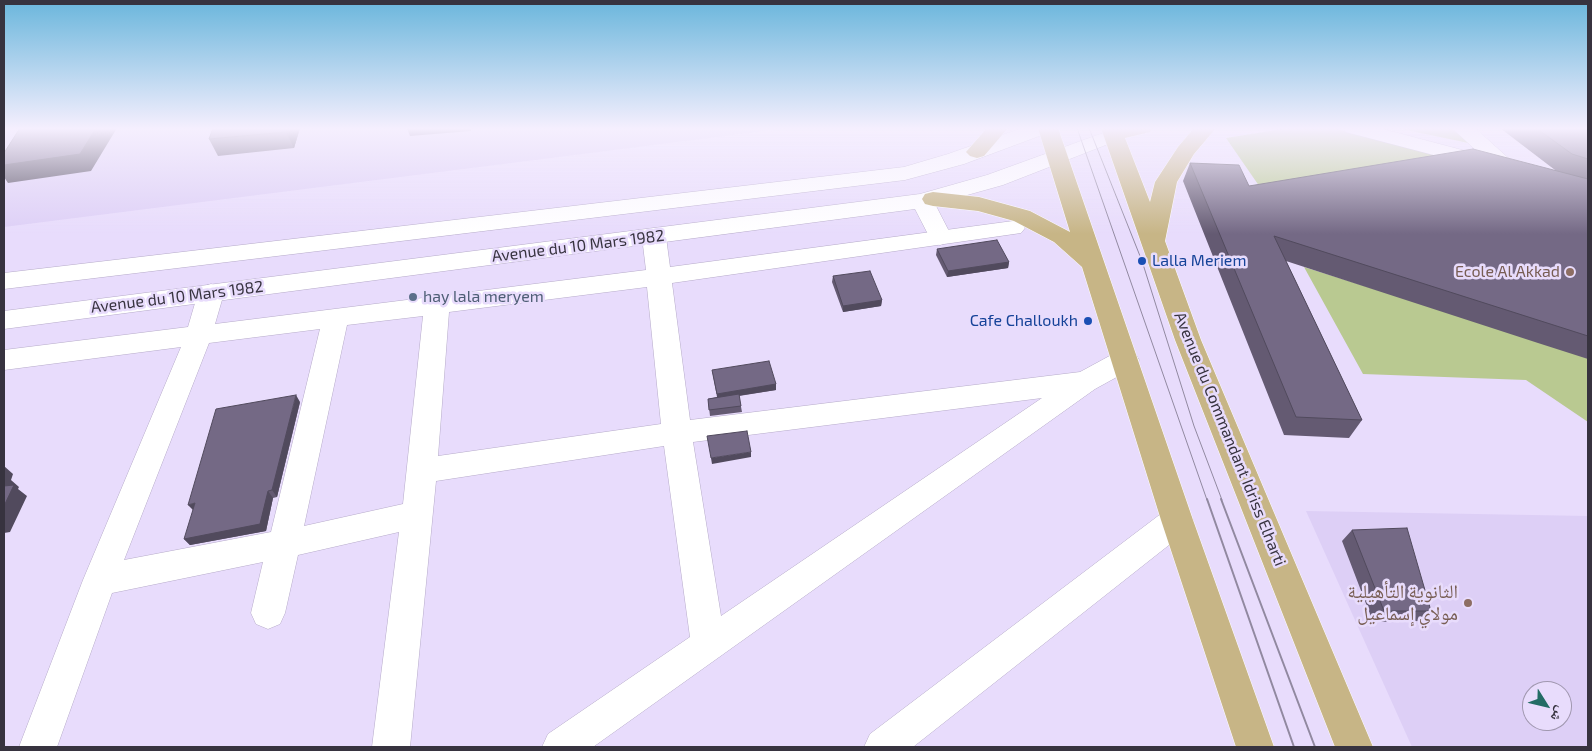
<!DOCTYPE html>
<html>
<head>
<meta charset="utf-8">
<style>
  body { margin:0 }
  #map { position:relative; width:1592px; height:751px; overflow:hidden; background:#e8dcfc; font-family:"Exo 2","Noto Naskh Arabic",sans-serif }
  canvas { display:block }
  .frame { position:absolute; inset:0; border:5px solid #37333f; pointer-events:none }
  .north { position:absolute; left:1522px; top:681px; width:50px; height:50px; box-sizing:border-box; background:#e8dcfc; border:1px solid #a198b0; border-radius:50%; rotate:126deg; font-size:14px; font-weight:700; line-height:20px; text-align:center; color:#37333f }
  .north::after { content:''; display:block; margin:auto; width:18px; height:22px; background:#236c65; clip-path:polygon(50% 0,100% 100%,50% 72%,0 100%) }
</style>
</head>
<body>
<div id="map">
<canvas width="1592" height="751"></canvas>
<div class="frame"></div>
<div class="north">ش</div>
</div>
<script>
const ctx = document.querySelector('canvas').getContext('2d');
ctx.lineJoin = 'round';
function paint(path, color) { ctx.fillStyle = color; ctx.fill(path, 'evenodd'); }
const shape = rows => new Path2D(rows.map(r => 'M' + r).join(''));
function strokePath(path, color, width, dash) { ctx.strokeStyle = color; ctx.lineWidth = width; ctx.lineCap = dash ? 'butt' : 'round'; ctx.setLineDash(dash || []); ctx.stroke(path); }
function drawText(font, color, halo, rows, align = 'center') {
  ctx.font = font + ' "Exo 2","Noto Naskh Arabic",sans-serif'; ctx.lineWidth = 5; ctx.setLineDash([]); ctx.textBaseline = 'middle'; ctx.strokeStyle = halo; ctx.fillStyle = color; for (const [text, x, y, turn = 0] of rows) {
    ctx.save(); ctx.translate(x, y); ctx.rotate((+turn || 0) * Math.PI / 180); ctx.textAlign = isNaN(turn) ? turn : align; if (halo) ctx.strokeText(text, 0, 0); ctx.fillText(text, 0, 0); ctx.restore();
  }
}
paint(shape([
  [4,128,789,128,4,227],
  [1306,511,1588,516,1588,747,1412,747],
  [1532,691,1562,691,1562,721,1532,721]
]), '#ddcff6');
paint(shape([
  [1288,128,1334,128,1458,159,1264,193,1226,138],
  [1397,128,1452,128,1473,144],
  [1304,267,1588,356,1588,422,1526,380,1363,374]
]), '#b9c991');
const minor = shape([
  [1343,128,1379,128,1481,155,1452,128,1475,128,1516,165,1513,170,1505,171,1497,170,1492,165,1483,168,1346,132,1343,128],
  [1013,221,1021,223,1025,228,1021,233,672,283,690,420,1080,372,1115,353,1125,350,1135,353,1139,360,1135,367,1095,389,593,747,542,747,548,734,690,637,664,446,436,481,410,747,372,747,399,532,298,555,285,613,280,624,268,629,256,624,251,613,263,562,112,593,57,747,19,747,83,580,181,347,4,370,4,350,188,327,198,293,202,287,211,284,220,287,224,293,215,324,646,270,642,237,646,232,654,229,662,232,666,237,670,267,1013,221],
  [647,287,661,424,438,456,449,312,647,287],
  [423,316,403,504,304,526,347,325,423,316],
  [320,329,271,532,124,560,209,343,320,329],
  [1042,398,721,616,693,442,1042,398],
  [1177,507,1188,510,1193,520,1188,530,913,747,864,747,870,734,1166,510,1177,507]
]);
const secondary = shape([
  [1022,128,1053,128,1050,132,964,164,905,180,4,289,4,273,904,167,948,154,1022,128],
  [1114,129,1121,131,1124,135,1121,139,1003,185,935,204,952,237,948,242,940,245,932,242,915,209,4,329,4,311,920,194,987,175,1114,129]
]);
const primary = shape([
  [987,128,1008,128,984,156,977,158,970,156,966,152,987,128],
  [1038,128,1058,128,1193,520,1274,747,1236,747,1161,520,1082,267,1054,242,1014,221,978,211,933,206,925,204,922,199,925,194,933,192,979,197,1030,211,1070,232,1038,128],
  [1101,128,1153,128,1150,132,1125,138,1150,202,1155,182,1178,147,1194,128,1216,128,1194,154,1177,182,1165,241,1201,340,1373,747,1335,747,1175,340,1101,128]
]);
strokePath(minor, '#b6abc9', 1);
strokePath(secondary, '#b6abc9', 1);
strokePath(primary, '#fff', 1);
paint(minor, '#fff');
paint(secondary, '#fff');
paint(primary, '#c7b586');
strokePath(shape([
  [1077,128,1207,500],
  [1089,128,1142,261,1194,426,1222,500]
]), '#9189a0', 1);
strokePath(shape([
  [1207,499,1294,747],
  [1221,499,1315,747]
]), '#9189a0', 2);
paint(shape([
  [300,128,294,148,218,156,209,139],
  [407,128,471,128,471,131,410,136],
  [1500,128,1588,128,1588,359,1538,343,1286,261,1362,420,1349,438,1284,435,1183,181,1190,163,1249,186,1555,170],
  [937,249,1009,262,1008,268,947,277,936,255],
  [833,276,882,300,881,306,843,312,832,282],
  [712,370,776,384,776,390,739,396,742,412,710,416,708,399,717,397],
  [300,402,277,497,273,498,266,531,190,545,184,539],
  [1352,530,1431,611,1420,621,1373,622,1342,541]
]), '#645a72');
paint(shape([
  [96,128,117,128,91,171,8,183,4,177,4,165],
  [287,128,300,128,294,148,286,132],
  [1009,262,1008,268,947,277,948,271],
  [882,300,881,306,843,312,843,306],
  [776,384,776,390,717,399,717,394],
  [296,395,300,402,277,497,272,490],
  [751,452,751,457,712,464,711,458],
  [4,466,13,474,11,480,19,487,18,489,27,496,10,532,4,533],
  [268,491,273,498,266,531,190,545,184,539],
  [195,503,194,511,188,505]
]), '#514a5d');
const building = shape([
  [20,128,96,128,80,154,4,165,4,153,20,128],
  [213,128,287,128,286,132,209,139,213,128],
  [1536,128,1588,128,1588,159,1572,154,1536,128],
  [1473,149,1588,179,1588,336,1274,236,1362,420,1296,417,1190,163,1239,165,1249,186,1473,149],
  [997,240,1009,262,948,271,937,249,997,240],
  [870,271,882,300,843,306,833,276,870,271],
  [769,361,776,384,717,394,712,370,769,361],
  [739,394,741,406,709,410,708,399,739,394],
  [296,395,272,490,268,491,260,524,184,539,195,503,188,505,216,409,296,395],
  [747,431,751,452,711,458,707,436,747,431],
  [14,485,4,506,4,486,14,485],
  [1407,528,1431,611,1384,611,1352,530,1407,528]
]);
paint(building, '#746985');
strokePath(building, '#514a5d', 1);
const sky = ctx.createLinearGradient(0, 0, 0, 234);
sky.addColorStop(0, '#6ab6dc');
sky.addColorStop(0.55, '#f5effe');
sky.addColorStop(1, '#f5effe00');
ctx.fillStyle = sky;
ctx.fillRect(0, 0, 1592, 234);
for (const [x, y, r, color] of [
  [1142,261,5,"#1a4fb4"],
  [1570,272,5,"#8d6e63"],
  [413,297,5,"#5c6f8a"],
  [1088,321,5,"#1a4fb4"],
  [1468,603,5,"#8d6e63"]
]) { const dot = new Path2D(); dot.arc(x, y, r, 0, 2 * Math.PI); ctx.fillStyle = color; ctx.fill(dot); strokePath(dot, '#e8dcfc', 2); }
drawText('16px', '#37333f', '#e8dcfc', [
  ["Avenue du 10 Mars 1982",578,246,-7],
  ["Avenue du 10 Mars 1982",177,297,-7],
  ["Avenue du Commandant Idriss Elharti",1230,439,68]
]);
drawText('16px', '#164399', '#e8dcfc', [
  ["Lalla Meriem",1152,261],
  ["Cafe Challoukh",1078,321,"right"]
], 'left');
drawText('16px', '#785e54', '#e8dcfc', [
  ["Ecole Al Akkad",1560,272]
], 'right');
drawText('16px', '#4e5e75', '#e8dcfc', [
  ["hay lala meryem",423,297]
], 'left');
drawText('19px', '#785e54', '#e8dcfc', [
  ["الثانوية التأهيلية",1458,592],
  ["مولاي إسماعيل",1458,614]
], 'right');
</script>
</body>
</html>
